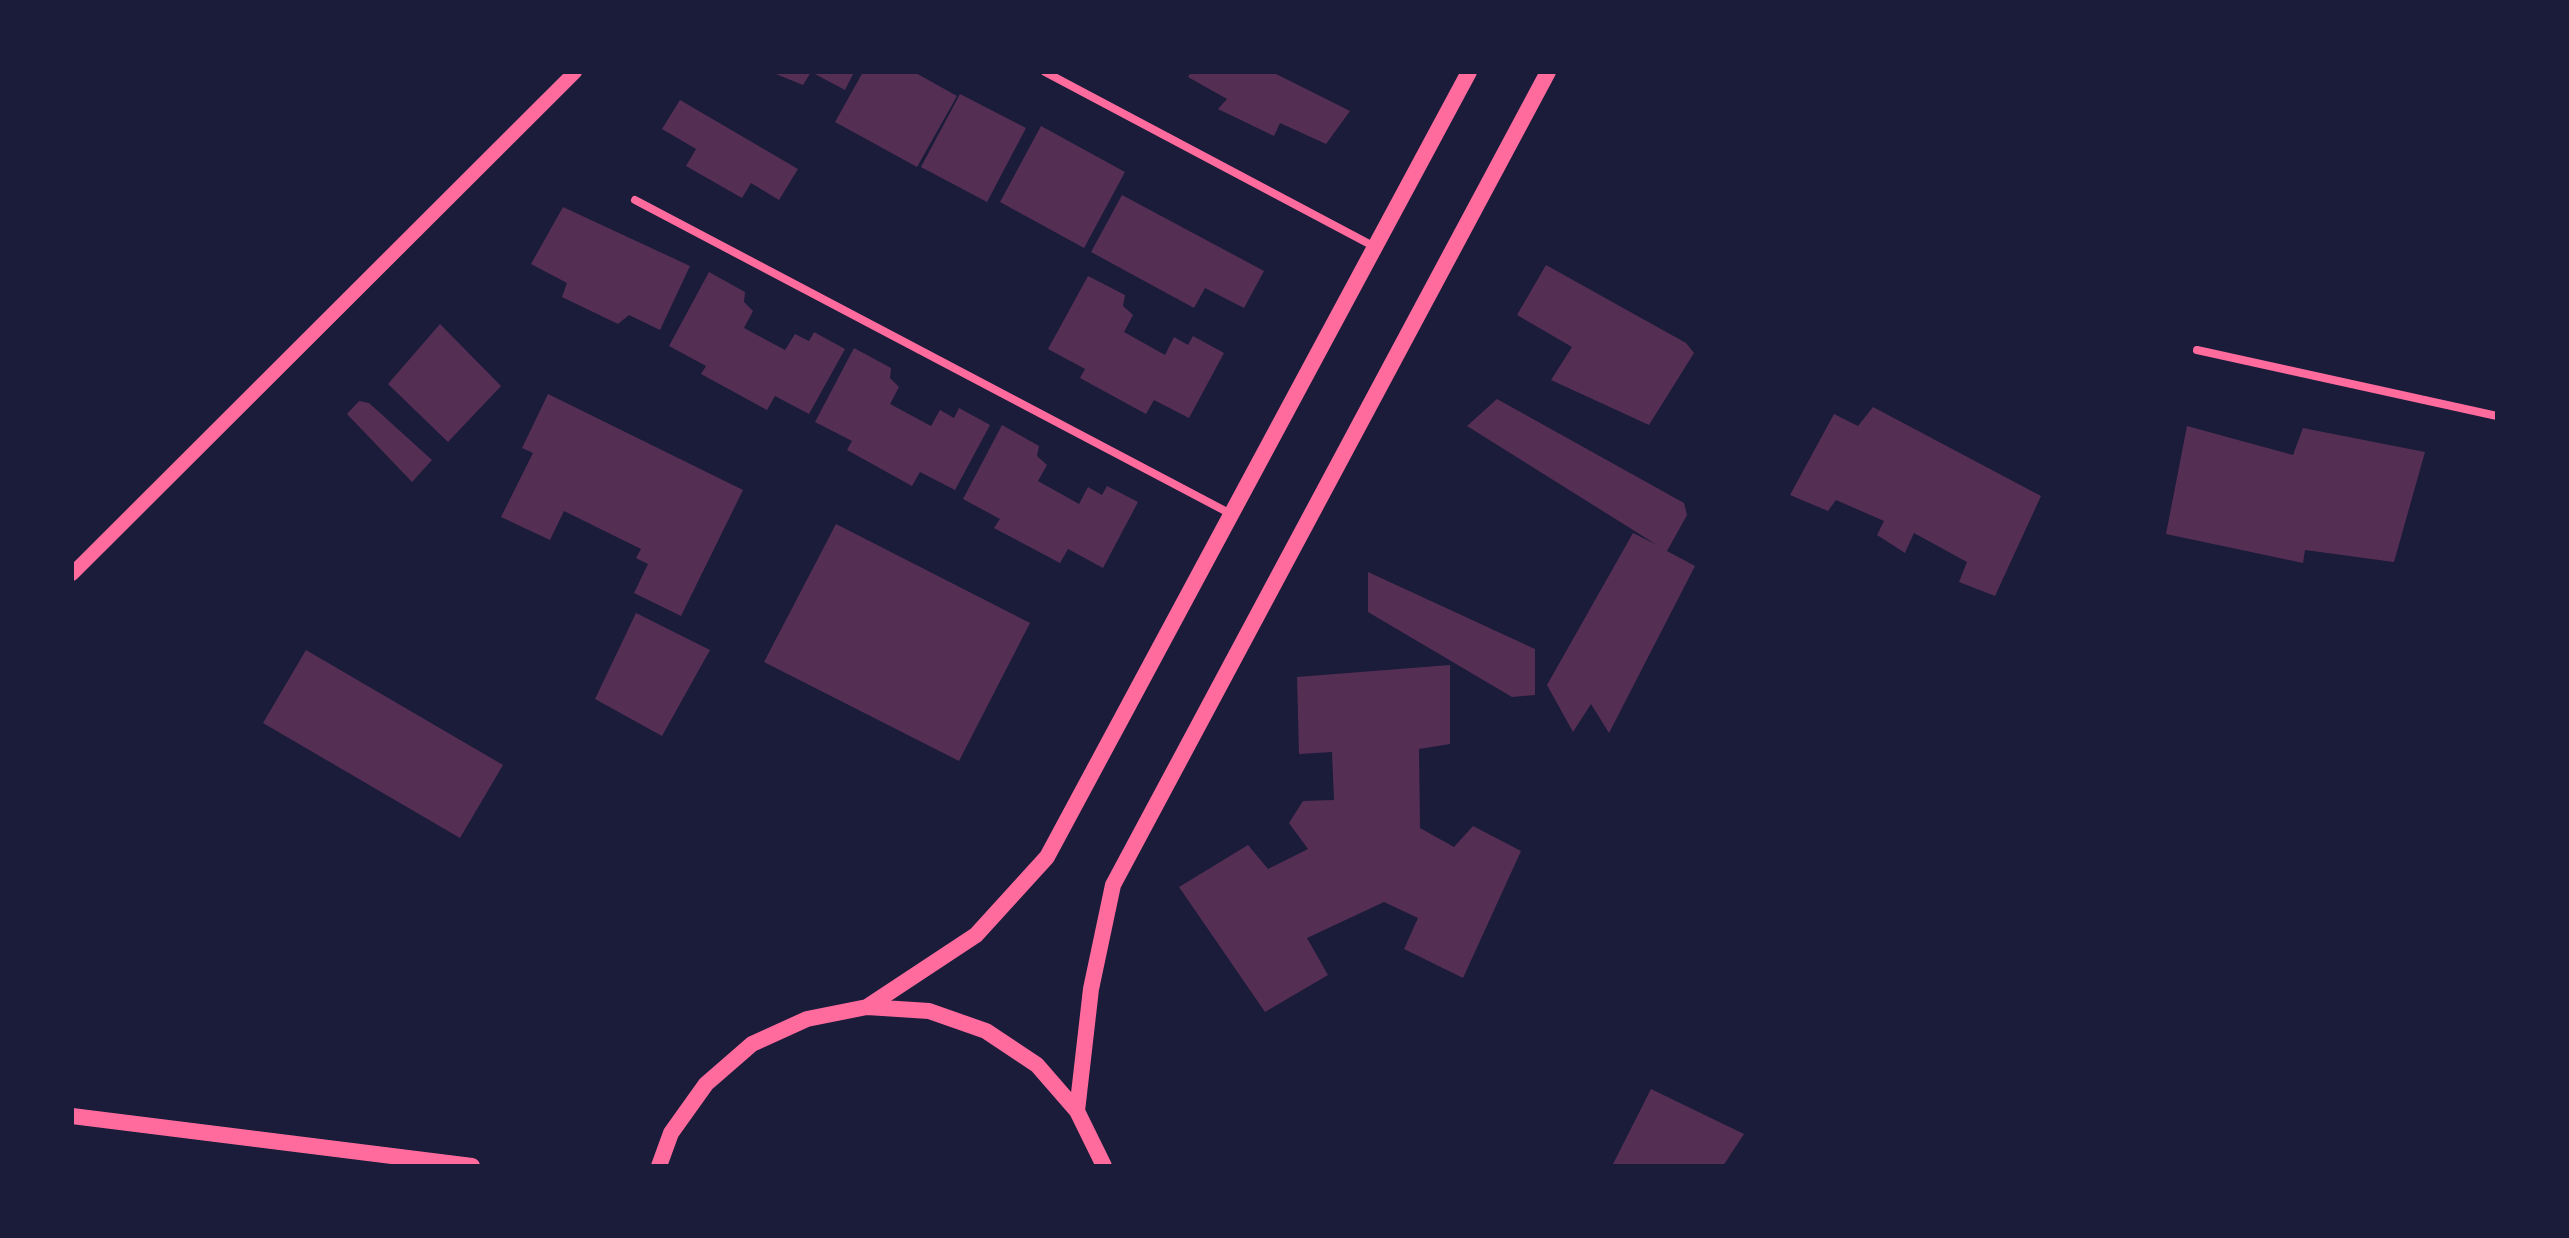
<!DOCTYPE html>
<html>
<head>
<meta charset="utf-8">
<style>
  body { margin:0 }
  #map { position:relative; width:2569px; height:1238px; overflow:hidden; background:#1b1b3a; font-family:"Nunito Sans",sans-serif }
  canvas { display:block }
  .frame { position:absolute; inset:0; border:74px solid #1b1b3a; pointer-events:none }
</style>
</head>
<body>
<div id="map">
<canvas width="2569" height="1238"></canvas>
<div class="frame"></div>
</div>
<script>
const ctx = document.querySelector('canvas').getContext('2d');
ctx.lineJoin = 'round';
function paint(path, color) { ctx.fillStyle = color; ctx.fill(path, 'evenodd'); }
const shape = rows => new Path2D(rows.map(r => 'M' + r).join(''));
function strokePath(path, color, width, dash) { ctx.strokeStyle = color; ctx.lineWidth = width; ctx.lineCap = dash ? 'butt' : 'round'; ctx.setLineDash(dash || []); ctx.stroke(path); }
paint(shape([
  [771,72,811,72,803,85],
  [811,72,854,72,845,90],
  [863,72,914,72,957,96,917,167,835,122],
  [1191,72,1272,72,1350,111,1326,144,1280,123,1274,136,1218,109,1227,99,1188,77],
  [960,94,1026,128,987,202,921,167],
  [680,100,798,169,779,200,751,183,742,198,686,166,696,149,662,129],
  [1041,126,1125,172,1084,248,1000,202],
  [1122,195,1264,271,1244,308,1205,288,1194,308,1091,252],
  [563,207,690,266,660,330,629,315,618,324,562,297,567,283,531,264],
  [1546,265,1686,343,1694,353,1649,425,1551,380,1572,347,1517,315],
  [709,272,745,292,744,302,753,311,744,328,785,350,795,334,809,341,814,332,845,349,809,414,775,396,767,410,701,374,706,366,669,346],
  [1088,276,1125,295,1123,306,1133,315,1124,332,1165,355,1174,337,1188,345,1193,336,1224,353,1189,418,1154,400,1146,414,1080,378,1085,369,1048,349],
  [440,324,501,386,448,442,388,384],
  [854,348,891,368,890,378,899,387,890,404,931,426,940,410,954,418,959,408,990,425,955,490,920,472,912,486,847,450,852,441,815,422],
  [548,394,743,490,681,616,634,593,648,564,636,558,641,549,564,511,550,540,501,517,533,453,522,448],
  [1497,399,1684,503,1687,515,1667,551,1695,566,1609,733,1591,704,1573,732,1547,685,1633,533,1657,545,1467,426],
  [359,401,369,403,432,460,412,482,347,414],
  [1873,407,2041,496,1995,596,1959,582,1967,562,1914,533,1905,553,1877,535,1884,521,1836,500,1828,511,1790,495,1834,414,1858,426],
  [1002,425,1039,446,1037,456,1047,465,1038,481,1079,504,1088,487,1102,495,1107,486,1138,502,1103,568,1068,549,1060,563,994,528,1000,519,963,499],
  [2187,426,2293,455,2303,428,2425,452,2394,562,2305,550,2303,563,2166,534],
  [836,524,1030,623,959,761,764,662],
  [1368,572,1535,649,1535,695,1512,697,1368,612],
  [636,613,710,650,662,736,595,699],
  [306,650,503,765,460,838,263,723],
  [1450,665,1450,744,1419,749,1420,828,1454,847,1473,826,1521,851,1463,978,1404,949,1418,918,1384,902,1307,938,1328,975,1265,1012,1179,887,1248,845,1268,869,1308,849,1289,823,1303,801,1334,800,1332,752,1299,754,1297,677],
  [1651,1089,1744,1134,1723,1166,1612,1166]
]), '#542f53');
strokePath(shape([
  [1045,72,1375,247],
  [635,200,1231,514],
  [2197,350,2497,416]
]), '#ff6b9d', 8);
strokePath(shape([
  [72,574,575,72]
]), '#ff6b9d', 14);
strokePath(shape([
  [867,1007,976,935,1047,857,1469,72],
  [1077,1111,1091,989,1113,885,1548,72],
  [72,1116,472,1166],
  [659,1166,671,1133,706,1084,752,1044,807,1019,867,1007,929,1011,986,1031,1037,1065,1077,1111,1104,1166]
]), '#ff6b9d', 16);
</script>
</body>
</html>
